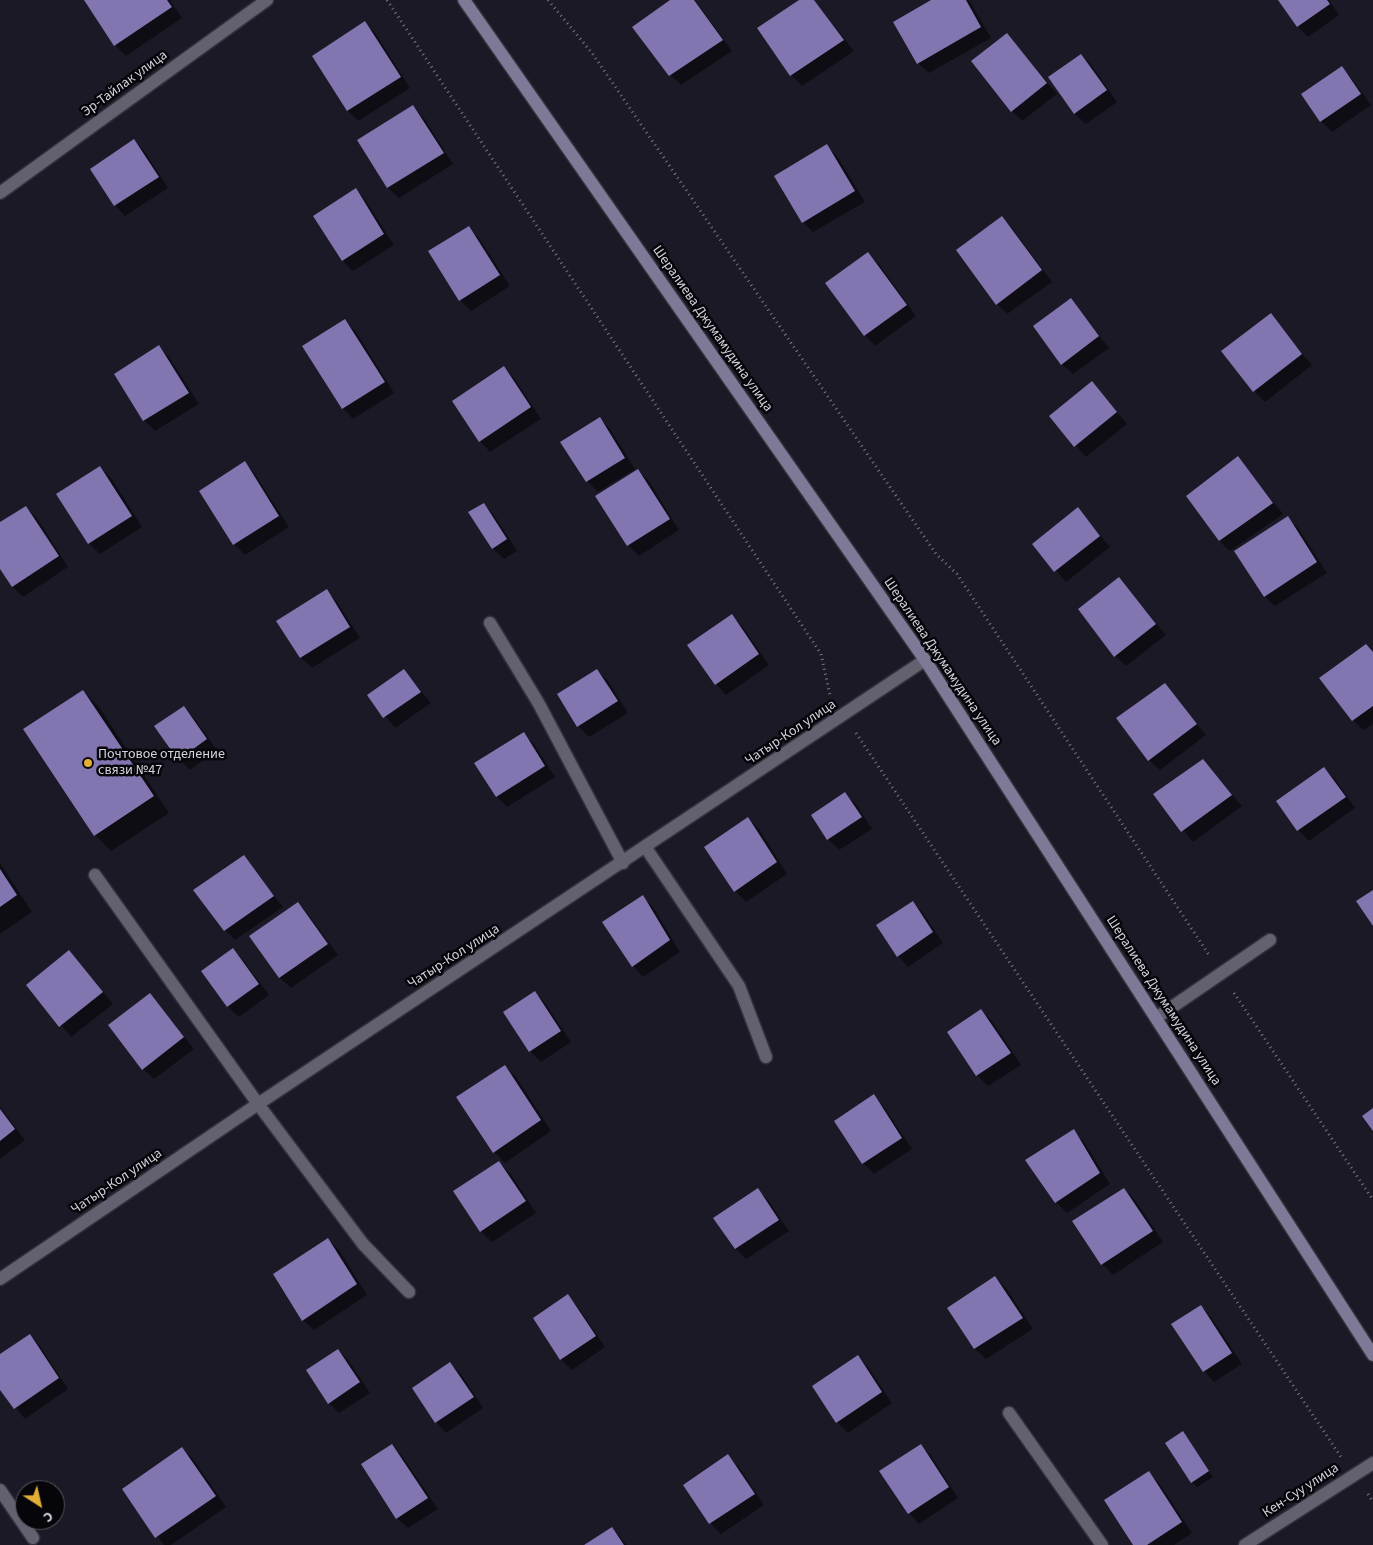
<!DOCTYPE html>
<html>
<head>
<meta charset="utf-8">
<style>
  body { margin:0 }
  #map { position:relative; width:1373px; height:1545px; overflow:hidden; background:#1c1926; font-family:"Source Sans 3",sans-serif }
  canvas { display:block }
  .north { position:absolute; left:15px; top:1480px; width:50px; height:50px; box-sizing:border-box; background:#06050a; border:1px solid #58575e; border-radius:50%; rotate:145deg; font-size:14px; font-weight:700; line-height:20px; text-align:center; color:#d4d3dc }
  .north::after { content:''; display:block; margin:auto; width:18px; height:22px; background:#e3ae35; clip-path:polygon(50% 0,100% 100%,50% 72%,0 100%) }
</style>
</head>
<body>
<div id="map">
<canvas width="1373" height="1545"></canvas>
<div class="north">С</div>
</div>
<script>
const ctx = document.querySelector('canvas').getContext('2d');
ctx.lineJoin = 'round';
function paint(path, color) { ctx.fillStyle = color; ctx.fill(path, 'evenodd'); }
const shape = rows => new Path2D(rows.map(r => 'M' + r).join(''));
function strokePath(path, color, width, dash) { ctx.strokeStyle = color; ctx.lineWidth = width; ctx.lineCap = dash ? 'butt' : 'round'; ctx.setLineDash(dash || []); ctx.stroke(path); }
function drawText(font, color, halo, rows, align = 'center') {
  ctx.font = font + ' "Source Sans 3",sans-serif'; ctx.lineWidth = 5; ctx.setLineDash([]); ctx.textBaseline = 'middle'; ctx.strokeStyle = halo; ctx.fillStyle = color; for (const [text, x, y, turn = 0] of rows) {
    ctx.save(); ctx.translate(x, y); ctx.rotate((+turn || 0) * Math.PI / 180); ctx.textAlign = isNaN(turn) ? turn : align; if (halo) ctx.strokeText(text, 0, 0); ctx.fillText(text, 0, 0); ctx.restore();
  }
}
paint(shape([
  [86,0,170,0,182,18,126,56,115,45],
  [672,0,695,0,732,51,681,85,670,75],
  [801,0,814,0,854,51,802,86,791,75,758,28],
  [933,0,969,0,991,38,929,73,918,63],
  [1279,0,1329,0,1339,15,1308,37,1297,26],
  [365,23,376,34,410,88,358,121,347,110],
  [1007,34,1057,94,1022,121,1012,111],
  [1081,55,1092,66,1117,102,1086,124,1075,114,1050,78],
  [1342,68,1352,79,1371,105,1332,132,1321,121],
  [413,107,424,118,453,164,399,198,388,188,359,141],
  [134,141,145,152,168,188,125,216,115,205],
  [826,146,837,156,865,202,813,232,803,222],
  [356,190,366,201,394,245,353,271,343,261,314,216],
  [1002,218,1013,229,1052,282,1007,314,997,304],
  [468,227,479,238,510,286,471,311,460,300,430,252],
  [868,254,879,264,916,316,875,346,865,335],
  [1071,300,1109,348,1073,374,1062,364],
  [1270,315,1312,365,1265,402,1254,391],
  [345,321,356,332,394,393,353,419,343,408],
  [159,347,169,357,199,404,155,431,144,420,115,374],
  [504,368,514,378,541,419,490,452,480,441],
  [1092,383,1127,424,1086,457,1050,416],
  [600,419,610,429,635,469,598,492,587,481,562,442],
  [1238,458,1283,514,1230,551,1219,541,1188,496],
  [245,463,255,474,289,527,245,555,234,544],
  [100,467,111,478,142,527,100,554,89,543,58,494],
  [638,471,649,481,679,530,639,556,628,545,597,496],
  [484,504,494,515,517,551,504,559,493,549,470,513],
  [26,507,37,518,68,567,23,597,12,586,0,567,0,524],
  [1078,509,1110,547,1066,582,1034,544],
  [1287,518,1298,528,1327,573,1275,606,1264,596],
  [1119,578,1166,635,1126,666,1115,656],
  [327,591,337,602,360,638,312,668,301,658,278,622],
  [732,616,742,626,769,665,726,695,716,684],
  [1373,652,1373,724,1363,730,1353,720],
  [404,670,431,703,395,728,368,695],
  [597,670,608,681,628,713,589,737,578,726,558,695],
  [1165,684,1206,735,1160,770,1149,760],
  [83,691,99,707,169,813,111,851,95,835],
  [184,707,194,718,217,750,190,770,179,759],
  [523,734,534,744,555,777,507,807,497,797],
  [1203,761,1242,806,1193,842,1155,794],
  [1324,768,1335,779,1355,808,1309,841,1298,830],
  [845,794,856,804,872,829,839,850,828,839,812,815],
  [748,819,759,829,787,874,746,902,735,891,706,847],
  [243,857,283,907,235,940,225,930],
  [0,863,32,912,0,934],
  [642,897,653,907,680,952,643,977,633,966],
  [913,902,923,913,943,943,908,967,898,956],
  [298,903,308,914,338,955,291,988,280,978,251,936],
  [233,949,243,960,269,995,239,1017,228,1007,202,971],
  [69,952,113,1004,71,1037,28,985],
  [535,992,545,1003,571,1042,541,1062,530,1051],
  [150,994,194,1049,154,1079,143,1069],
  [981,1011,992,1021,1021,1065,988,1086,977,1075,949,1032],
  [505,1067,516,1077,551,1131,505,1163,494,1152],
  [873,1096,884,1107,912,1149,874,1174,863,1163,835,1121],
  [0,1107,25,1140,0,1159],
  [1074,1131,1084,1142,1110,1184,1067,1213,1056,1202],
  [499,1163,510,1173,536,1213,492,1242,481,1231,455,1192],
  [1124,1189,1135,1200,1163,1242,1113,1275,1102,1264],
  [758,1190,768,1200,789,1231,746,1259,736,1249,715,1218],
  [328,1239,339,1250,367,1295,314,1330,303,1320],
  [995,1277,1006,1288,1033,1329,986,1359,975,1349,949,1308],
  [568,1296,578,1307,605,1347,572,1370,561,1359],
  [1200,1306,1211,1317,1242,1364,1214,1382,1204,1371],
  [30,1335,40,1346,68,1389,25,1419,0,1388,0,1356],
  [338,1350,349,1361,370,1393,339,1413,329,1403],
  [858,1357,868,1367,892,1403,848,1433,837,1422],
  [450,1364,461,1374,483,1408,446,1433,436,1422],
  [1187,1438,1213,1477,1197,1487,1192,1482],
  [392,1445,402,1456,438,1509,408,1528,397,1518],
  [921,1446,931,1456,958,1498,919,1524,909,1513],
  [182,1449,193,1459,226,1507,171,1545,164,1545,123,1489],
  [728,1456,739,1467,764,1505,721,1534,710,1523],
  [1148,1473,1159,1483,1192,1533,1174,1545,1135,1545],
  [612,1528,627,1545,586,1545]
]), '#0007');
paint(shape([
  [84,0,167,0,172,7,114,46],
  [670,0,694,0,723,40,669,76,632,27],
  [799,0,814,0,844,40,790,76,757,28],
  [931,0,966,0,981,27,917,64,893,22],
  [1278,0,1327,0,1330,4,1297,27],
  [365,21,401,77,347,111,312,56],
  [1007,33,1047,83,1011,112,971,61],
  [1081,54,1107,90,1074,114,1048,77],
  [1342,66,1361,94,1320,122,1301,94],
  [413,105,444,153,387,188,357,140],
  [134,139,159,177,114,206,90,169],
  [827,144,855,191,802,223,774,176],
  [356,188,384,234,342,261,313,216],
  [1002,216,1042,270,996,305,956,250],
  [469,226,500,275,459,301,428,251],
  [868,252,907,305,864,336,825,283],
  [1071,298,1099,336,1061,365,1033,326],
  [1271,313,1302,354,1253,392,1221,351],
  [345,319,385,382,342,409,302,346],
  [159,345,189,393,143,421,114,374],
  [504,366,531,407,479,442,452,401],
  [1092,381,1117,412,1074,447,1049,416],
  [600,417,625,458,586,482,560,442],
  [1238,456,1273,503,1219,541,1186,496],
  [245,461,279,516,233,545,199,491],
  [100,466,132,516,88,544,56,494],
  [638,469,670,519,627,546,595,496],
  [484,503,507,539,492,549,468,512],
  [26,506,59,556,12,587,0,569,0,522],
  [1078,507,1100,536,1054,572,1032,544],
  [1288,516,1317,562,1264,597,1234,551],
  [1119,577,1156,624,1114,657,1078,609],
  [327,589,350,627,300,658,276,621],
  [732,614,759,654,715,685,687,645],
  [1366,644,1373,652,1373,706,1352,721,1319,678],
  [404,669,421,692,383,718,367,695],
  [597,669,618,701,577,727,557,694],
  [1165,683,1197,724,1148,761,1116,718],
  [83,690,154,796,94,836,23,729],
  [184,706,207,739,178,760,154,726],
  [524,732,545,766,496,797,474,763],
  [1203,759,1232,795,1181,832,1153,794],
  [1324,767,1346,797,1297,831,1276,801],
  [845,792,862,817,827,840,811,815],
  [748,817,777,862,734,892,704,847],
  [244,855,274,896,224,931,193,890],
  [0,869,17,895,0,907],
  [1373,890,1373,926,1356,901],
  [643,895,670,940,632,967,602,922],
  [913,901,933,932,897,957,876,925],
  [298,902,328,944,279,978,249,936],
  [233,948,259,984,227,1007,201,971],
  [69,950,103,992,59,1027,26,985],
  [535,991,561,1031,529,1052,503,1012],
  [150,993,184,1037,142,1070,108,1025],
  [981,1009,1011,1053,976,1076,947,1032],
  [505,1065,541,1120,493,1153,456,1097],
  [874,1094,902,1138,862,1164,834,1121],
  [1373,1108,1373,1131,1362,1116],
  [0,1109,15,1129,0,1141],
  [1074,1129,1100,1173,1055,1203,1025,1160],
  [499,1161,526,1201,480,1232,453,1191],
  [758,1188,779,1220,735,1249,713,1218],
  [1124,1188,1153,1231,1101,1265,1072,1221],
  [328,1238,357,1284,302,1321,273,1274],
  [995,1276,1023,1318,974,1349,947,1308],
  [568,1294,596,1336,560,1360,533,1318],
  [1201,1305,1232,1353,1203,1372,1171,1324],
  [30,1334,59,1378,14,1409,0,1390,0,1354],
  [338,1349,360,1382,328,1404,306,1370],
  [858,1355,882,1392,836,1423,812,1386],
  [450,1362,474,1397,435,1423,412,1388],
  [1183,1431,1209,1471,1191,1483,1165,1443],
  [392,1444,428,1498,396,1519,361,1464],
  [921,1444,949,1487,908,1514,879,1471],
  [182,1447,216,1496,155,1538,122,1489],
  [728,1454,755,1494,709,1524,683,1485],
  [1149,1471,1182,1522,1147,1545,1133,1545,1104,1500],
  [612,1527,624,1545,584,1545]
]), '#8275b0');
const street = shape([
  [0,193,267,0],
  [490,623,539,704,623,863],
  [646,848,739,986,766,1057],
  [95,875,258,1104,363,1244,409,1292],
  [1156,1018,1270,940],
  [0,1279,258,1104,925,660],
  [1009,1413,1102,1545],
  [0,1490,33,1538],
  [1245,1545,1373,1463]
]);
const secondary = shape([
  [464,0,925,660,1373,1355]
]);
strokePath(street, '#34323c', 15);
strokePath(secondary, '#34323c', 15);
strokePath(shape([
  [387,0,821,654,830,695],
  [548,0,592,53,936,554,957,574,1209,955],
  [856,733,1341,1457],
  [1234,993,1373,1200],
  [1368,1494,1373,1502]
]), '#797782', 3, [1, 4]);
strokePath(street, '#636070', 12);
strokePath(secondary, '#7f7998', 12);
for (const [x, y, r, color] of [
  [88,763,5,"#e3ae35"]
]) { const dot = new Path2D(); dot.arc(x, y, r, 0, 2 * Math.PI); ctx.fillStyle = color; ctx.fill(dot); strokePath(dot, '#06050a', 2); }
drawText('14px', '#d4d3dc', '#06050a', [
  ["Эр-Тайлак улица",125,84,-36],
  ["Шералиева Джумамудина улица",712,329,55],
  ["Шералиева Джумамудина улица",942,662,56],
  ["Чатыр-Кол улица",791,733,-34],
  ["Чатыр-Кол улица",454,957,-33],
  ["Шералиева Джумамудина улица",1163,1001,57],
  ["Чатыр-Кол улица",117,1182,-34],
  ["Кен-Суу улица",1301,1491,-33]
]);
drawText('14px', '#d4d3dc', '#06050a', [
  ["Почтовое отделение",98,755],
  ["связи №47",98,771]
], 'left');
</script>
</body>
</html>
